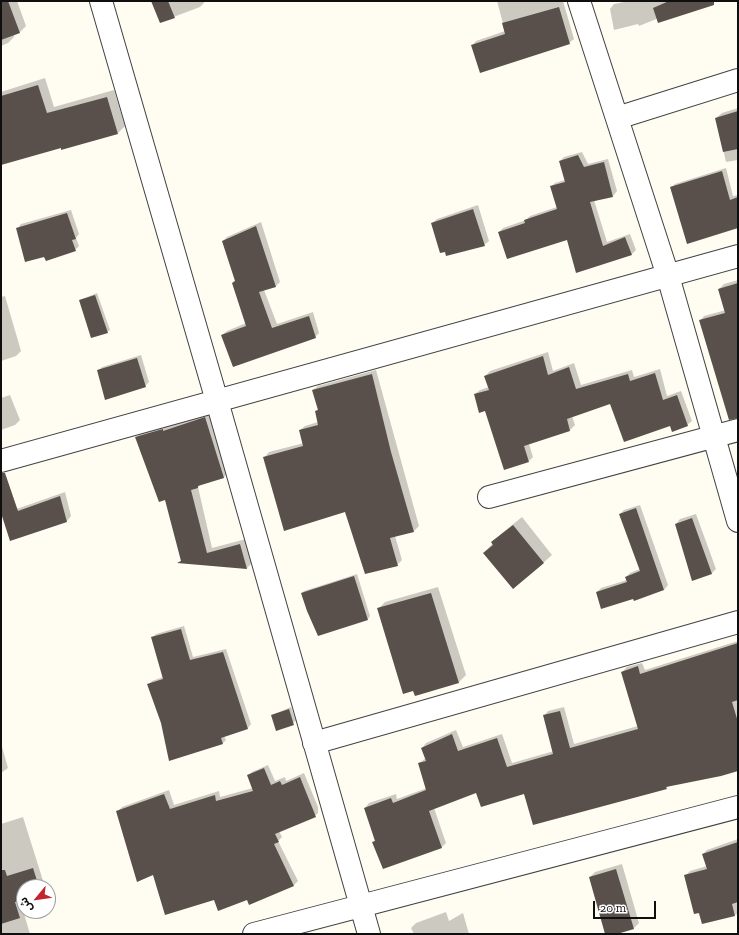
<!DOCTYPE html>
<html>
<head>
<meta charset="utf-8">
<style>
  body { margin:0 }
  #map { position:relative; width:739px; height:935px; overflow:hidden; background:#fffcf2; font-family:"Zilla Slab","Noto Sans Arabic",serif }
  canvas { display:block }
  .frame { position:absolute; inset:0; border:2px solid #0f0f0f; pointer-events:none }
  .north { position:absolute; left:16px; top:879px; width:40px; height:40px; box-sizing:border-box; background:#fff; border:1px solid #9f9f9f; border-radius:50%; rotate:241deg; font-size:11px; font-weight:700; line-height:16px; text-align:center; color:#0f0f0f }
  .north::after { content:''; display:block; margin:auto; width:14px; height:18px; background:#c32430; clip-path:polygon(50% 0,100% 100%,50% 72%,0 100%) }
  .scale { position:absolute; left:593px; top:901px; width:63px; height:18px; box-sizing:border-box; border:2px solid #0f0f0f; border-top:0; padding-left:5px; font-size:12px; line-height:14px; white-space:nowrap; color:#0f0f0f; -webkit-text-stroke:3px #fff; paint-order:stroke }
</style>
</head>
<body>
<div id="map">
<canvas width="739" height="935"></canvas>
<div class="frame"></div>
<div class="north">ش</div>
<div class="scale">20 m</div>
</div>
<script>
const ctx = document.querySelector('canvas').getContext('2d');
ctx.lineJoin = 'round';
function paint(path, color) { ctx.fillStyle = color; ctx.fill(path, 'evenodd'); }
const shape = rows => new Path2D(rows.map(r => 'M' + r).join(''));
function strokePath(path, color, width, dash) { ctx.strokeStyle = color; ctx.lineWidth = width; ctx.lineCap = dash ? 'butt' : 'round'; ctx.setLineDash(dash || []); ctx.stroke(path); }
paint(shape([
  [1,1,17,1,26,26,20,32,14,35,14,37,8,43,1,46],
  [152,1,204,1,204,3,200,7,160,22],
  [497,1,563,1,574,39,569,43,472,46,476,41,505,31],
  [629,1,701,1,639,26,638,24,614,30,610,9,614,4],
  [45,78,54,107,114,90,125,126,118,133,61,146,1,164,1,92],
  [738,108,738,160,726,162,716,118,722,113],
  [582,152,588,164,608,159,617,191,613,196,594,200,607,242,630,234,636,250,632,254,567,238,499,232,503,228,526,220,530,216,557,207,551,187,555,183,565,180,560,161,564,157],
  [726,168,733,196,738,195,738,226,671,187,675,184],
  [478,205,489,241,484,245,432,223,437,219],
  [71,210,79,234,76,238,79,246,75,250,45,255,18,228,21,224],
  [261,222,280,282,276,286,264,290,277,324,313,312,319,333,315,337,222,335,227,331,246,323,233,283,236,280,223,241,227,237],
  [738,280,738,410,700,321,704,316,726,310,719,289,724,284],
  [97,293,110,330,107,332,80,300],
  [5,296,21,351,16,356,1,361,1,297],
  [548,352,553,371,574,363,581,385,632,370,634,377,660,369,667,396,681,391,692,421,687,425,611,403,572,416,575,425,570,430,529,444,533,457,529,461,486,410,475,394,480,390,489,387,485,376,490,371],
  [141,355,149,382,145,386,98,371,102,367],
  [376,370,419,526,414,531,395,536,402,560,397,565,346,511,265,457,269,452,304,443,300,430,305,426,318,422,316,411,318,409,313,390,318,386],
  [10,395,20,420,15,425,1,430,1,398],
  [211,412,229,472,223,478,201,484,198,487,212,548,246,539,252,563,247,568,179,562,182,560,165,498,137,437,142,431,168,424,169,426],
  [65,492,71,516,67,521,11,540,8,512],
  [640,505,668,585,664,590,633,598,597,592,601,588,627,580,626,577,630,573,640,569,620,514,624,510],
  [696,514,716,569,712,573,693,580,676,524,680,519],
  [522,517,552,555,543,563,484,553,501,534],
  [357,574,370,616,368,619,302,593,304,591],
  [438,587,466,675,459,682,416,695,378,609,385,602],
  [184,626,193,657,226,649,251,724,248,728,224,736,226,740,222,744,162,722,148,685,152,681,163,677,152,638,156,634],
  [738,641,738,769,669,786,666,788,525,792,477,792,434,808,446,843,442,847,374,842,375,840,365,808,369,803,396,794,397,799,427,788,419,763,426,758,422,748,426,743,456,730,463,747,502,734,512,763,554,751,544,716,548,711,564,707,574,744,638,726,622,672,627,667,642,663,645,670],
  [291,707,296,721,277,729,272,715],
  [1,743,8,768,1,773],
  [268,765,275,781,285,777,286,781,304,773,318,807,318,813,313,817,279,831,282,837,278,841,298,881,294,885,249,904,247,899,214,899,154,874,118,811,122,807,169,790,174,805,219,791,220,797,253,788,248,776,252,772],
  [23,817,45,887,24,887,24,898,20,900,30,934,1,934,1,824],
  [738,839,738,914,702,923,685,876,690,871,707,866,703,854,707,850],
  [622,864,639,923,633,929,614,934,606,934,590,877,595,872],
  [446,912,449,921,463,913,469,934,414,934,411,928,416,923]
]), '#0003');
paint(shape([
  [1,1,8,1,20,33,1,40],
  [151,1,168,1,175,18,160,23],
  [669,1,714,1,714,5,658,23,653,8],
  [559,7,570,44,480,73,471,45,505,34,502,23],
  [38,85,47,113,107,97,118,134,61,150,61,148,1,165,1,96],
  [738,111,738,149,723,152,715,118],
  [578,155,584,167,604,162,613,197,590,202,603,246,625,237,632,255,576,273,567,240,507,259,498,232,525,223,524,220,557,209,550,186,565,182,559,161],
  [722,171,730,200,738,197,738,228,687,244,670,187],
  [473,209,485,246,446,256,445,252,440,253,431,223],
  [67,213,76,239,72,240,76,251,46,261,44,257,25,262,16,228],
  [256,226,276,287,259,292,272,328,309,316,316,338,233,367,221,335,246,326,232,283,235,281,222,241],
  [738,283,738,418,729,420,699,320,725,313,718,289],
  [95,295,108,333,91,338,79,300],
  [543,356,548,375,569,367,576,389,628,374,630,381,655,373,663,400,677,395,688,426,672,432,670,426,624,442,610,404,567,419,570,431,524,446,529,462,504,470,485,411,479,413,474,394,489,390,484,376],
  [137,358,146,387,105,400,97,370],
  [372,374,391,452,414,532,390,538,398,566,365,574,345,512,284,531,263,457,303,446,299,430,318,425,315,411,318,410,312,390],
  [205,417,224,478,198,486,198,488,191,490,207,553,240,544,247,569,177,563,181,561,165,500,159,502,135,437,163,429,163,431],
  [1,473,5,473,18,511,60,496,67,522,10,541,1,513],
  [636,508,664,590,634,601,633,599,601,609,596,592,627,582,625,577,640,571,619,514],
  [692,518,712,574,692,581,675,524],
  [513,525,544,563,513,589,483,553,493,545,491,542],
  [354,576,368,620,318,636,307,611,301,593],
  [431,593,459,683,415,696,413,691,403,694,377,608],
  [181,629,190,660,223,652,248,729,221,738,223,744,169,761,161,723,147,684,163,679,151,637],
  [738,643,738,700,732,702,738,722,738,771,721,776,666,787,667,789,533,825,524,794,481,807,476,793,429,811,442,848,383,869,372,842,375,841,364,808,391,798,393,803,426,790,418,763,426,761,421,748,452,734,458,751,497,738,507,767,553,754,543,715,560,711,570,748,638,729,621,672,638,666,640,674],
  [289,709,294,725,276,731,271,715],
  [264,768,271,785,280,781,282,785,300,777,316,817,275,834,279,842,274,844,294,886,249,905,247,900,218,911,214,900,165,915,153,875,137,882,116,811,164,794,170,809,215,795,216,801,253,791,247,775],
  [738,842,738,902,732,904,735,916,702,924,699,913,694,914,684,875,707,869,702,854],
  [33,868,39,887,24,887,24,900,15,902,20,918,1,924,1,870,5,870,7,876],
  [616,869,634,929,617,934,605,934,589,877]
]), '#59504b');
const street = shape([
  [101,1,217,401,369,934],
  [579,1,668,276,738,521],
  [617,118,738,80],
  [1,461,738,256],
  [489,497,738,430],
  [314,743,738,622],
  [254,934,738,807]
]);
strokePath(street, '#424242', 24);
strokePath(street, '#fff', 22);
</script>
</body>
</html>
